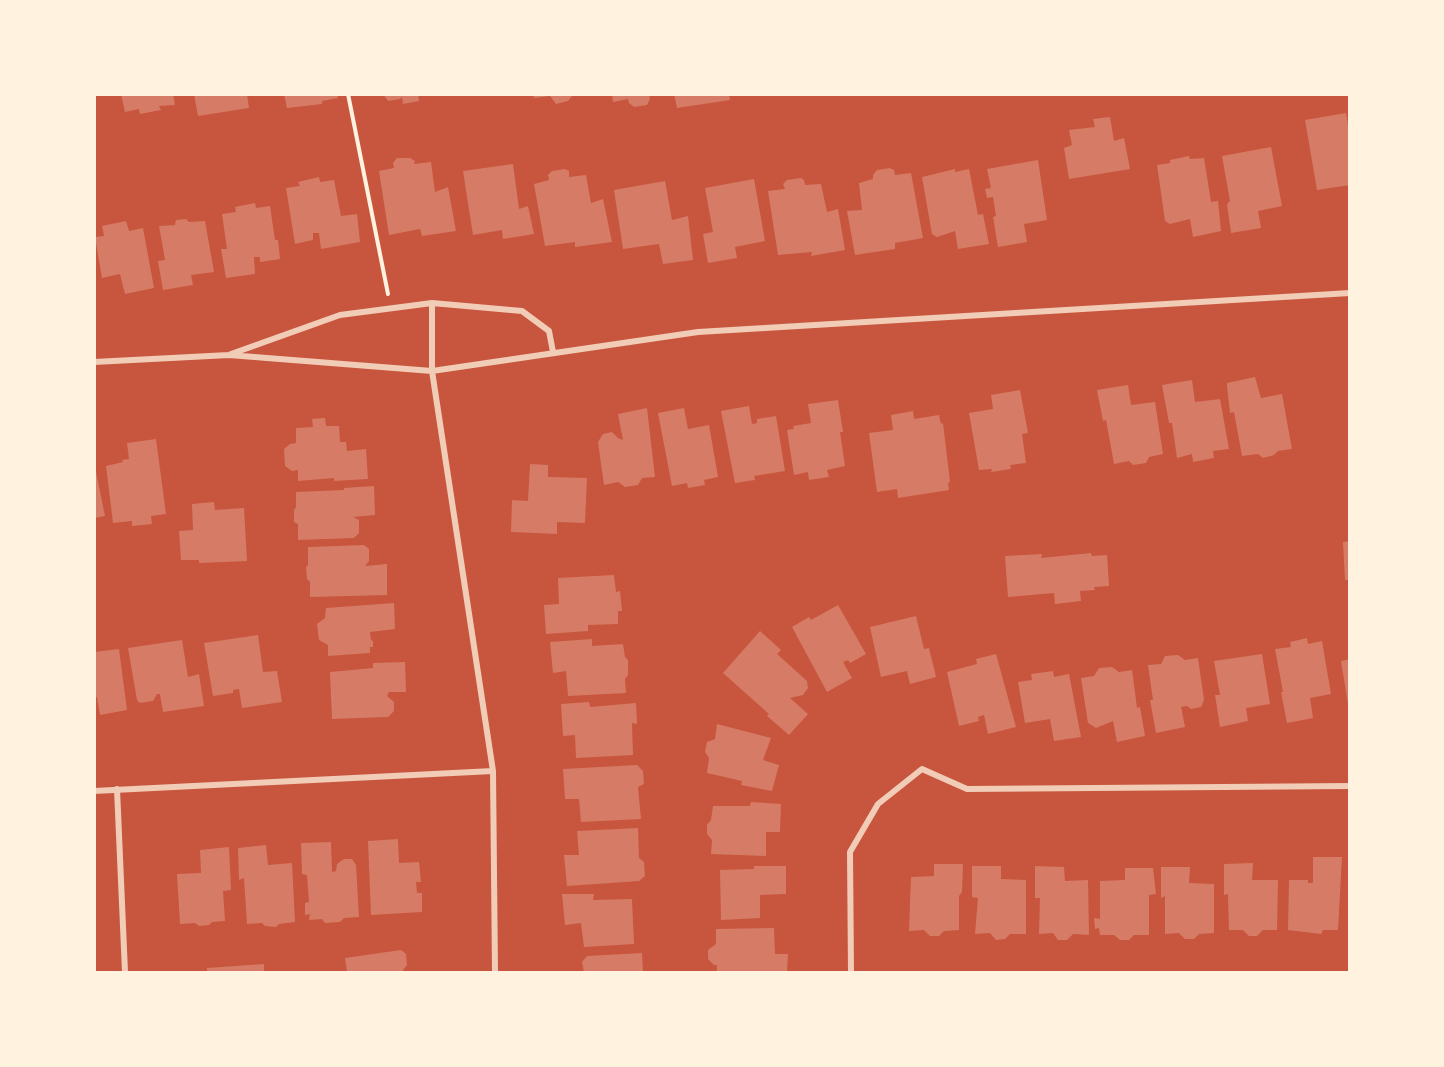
<!DOCTYPE html>
<html>
<head>
<meta charset="utf-8">
<style>
  body { margin:0 }
  #map { position:relative; width:1444px; height:1067px; overflow:hidden; background:#c8553d; font-family:"PT Sans",sans-serif }
  canvas { display:block }
  .frame { position:absolute; inset:0; border:96px solid #fff3e0; pointer-events:none }
</style>
</head>
<body>
<div id="map">
<canvas width="1444" height="1067"></canvas>
<div class="frame"></div>
</div>
<script>
const ctx = document.querySelector('canvas').getContext('2d');
ctx.lineJoin = 'round';
function paint(path, color) { ctx.fillStyle = color; ctx.fill(path, 'evenodd'); }
const shape = rows => new Path2D(rows.map(r => 'M' + r).join(''));
function strokePath(path, color, width, dash) { ctx.strokeStyle = color; ctx.lineWidth = width; ctx.lineCap = dash ? 'butt' : 'round'; ctx.setLineDash(dash || []); ctx.stroke(path); }
paint(shape([
  [121,94,173,94,175,105,159,106,161,110,140,114,139,109,125,112],
  [194,94,247,94,249,108,198,116],
  [284,94,337,94,338,98,322,101,322,104,287,108],
  [383,94,418,94,419,101,403,104,402,97,400,99,388,101],
  [533,94,572,94,572,96,568,101,556,104,550,96,534,98],
  [612,94,649,94,650,99,647,105,634,107,629,103,628,99,613,102],
  [674,94,729,94,730,100,677,108],
  [1346,113,1350,136,1350,185,1317,190,1305,120],
  [1110,117,1114,141,1124,138,1130,169,1069,179,1064,148,1072,145,1069,130,1095,127,1093,119],
  [1271,147,1282,206,1258,211,1261,228,1231,233,1227,204,1230,201,1222,156],
  [1189,156,1190,159,1204,158,1211,202,1218,201,1221,231,1193,237,1190,219,1170,224,1165,221,1157,165,1170,163,1170,160],
  [397,158,410,158,415,161,414,164,431,162,435,192,448,187,456,231,422,236,420,229,389,235,379,171,394,168,393,163],
  [1038,160,1047,220,1024,224,1027,242,998,247,993,217,996,216,993,197,987,198,985,189,991,188,987,169],
  [513,164,519,209,528,206,534,234,503,239,502,230,473,235,463,171],
  [890,168,894,170,895,175,911,173,923,238,895,243,895,249,855,255,847,211,862,210,859,183,873,179,873,175,877,170],
  [565,169,569,171,569,177,586,175,591,203,603,199,612,242,575,247,575,242,545,246,534,184,549,180,548,175,552,171],
  [955,169,955,172,969,169,978,215,983,214,989,244,958,249,955,231,937,237,932,234,922,177],
  [319,177,320,182,334,180,341,216,357,214,360,242,321,249,319,233,313,233,313,240,295,244,286,188,300,186,298,182],
  [801,178,804,180,805,185,821,184,827,212,838,209,845,250,811,256,812,252,778,255,768,191,785,189,783,184,787,180],
  [754,179,765,241,735,247,737,258,708,263,703,234,713,232,705,188],
  [665,181,672,220,688,216,693,260,663,264,659,244,623,249,614,190],
  [255,203,256,208,270,206,275,240,278,240,280,259,260,262,260,257,254,257,255,274,226,278,221,249,227,249,222,214,236,212,235,207],
  [186,219,189,222,205,221,214,272,191,275,193,285,163,290,158,261,165,260,159,226,175,225,176,220],
  [126,221,129,231,143,228,154,288,125,294,120,274,102,278,95,237,104,236,102,226],
  [1255,377,1261,398,1282,394,1292,449,1278,451,1274,455,1263,458,1258,454,1242,456,1234,412,1230,413,1227,386,1227,383],
  [1192,380,1195,402,1220,399,1229,449,1213,451,1214,458,1193,462,1192,454,1177,458,1172,423,1169,423,1162,385],
  [1128,385,1131,405,1155,402,1163,454,1149,457,1146,463,1133,465,1129,461,1114,464,1106,420,1103,421,1097,390],
  [1020,390,1028,433,1022,434,1026,463,1010,465,1011,469,991,472,992,469,979,470,969,413,993,409,991,395],
  [838,400,843,432,840,432,845,466,827,470,829,477,809,480,808,472,794,475,787,430,794,429,793,426,811,423,808,404],
  [749,406,752,424,757,423,757,419,776,416,785,471,754,476,755,480,735,483,721,411],
  [647,408,655,477,642,478,638,485,625,487,618,482,604,485,598,442,603,434,612,432,618,438,623,440,618,414],
  [684,408,688,429,709,425,718,477,704,480,705,485,688,488,687,483,672,486,658,413],
  [913,411,914,419,939,415,941,424,943,423,950,482,948,483,949,490,898,498,897,489,877,492,869,433,893,430,891,415],
  [325,418,326,426,339,426,340,442,346,442,347,451,366,449,368,479,334,481,334,478,298,481,298,470,292,471,285,466,284,449,290,444,296,443,296,428,313,427,312,419],
  [156,439,166,514,151,516,152,524,132,526,132,521,113,523,106,466,123,462,122,460,129,459,127,443],
  [94,462,105,516,94,518],
  [530,464,548,465,548,477,587,478,585,523,557,522,557,534,511,532,512,500,528,501],
  [374,486,375,515,353,517,359,520,359,533,354,538,298,540,298,524,294,522,294,510,296,507,296,492,344,490,344,488],
  [214,502,215,510,244,508,247,561,199,563,199,560,181,560,179,531,193,530,192,504],
  [1350,541,1350,580,1345,580,1343,542],
  [364,545,369,549,369,561,365,566,387,564,387,595,310,597,310,582,307,579,306,567,308,565,308,547],
  [1091,553,1092,556,1107,555,1109,586,1094,587,1095,590,1080,591,1081,601,1055,604,1054,593,1008,597,1005,556,1042,554,1041,558],
  [614,575,616,592,620,591,622,611,618,611,618,624,588,625,588,631,546,634,544,605,559,604,558,578],
  [394,603,395,629,370,632,371,640,373,641,373,647,370,647,370,653,328,656,328,645,319,640,317,624,325,618,326,608],
  [838,605,866,654,850,663,848,660,843,662,852,678,827,692,792,627,809,617,811,620],
  [916,616,924,649,929,648,936,677,910,684,907,671,881,677,870,627],
  [760,631,781,650,777,654,807,681,808,688,803,695,790,698,808,714,789,735,767,716,769,714,723,673],
  [258,635,263,672,277,671,282,702,242,708,239,689,233,690,233,693,213,696,204,643],
  [1307,638,1308,644,1322,641,1331,694,1310,698,1313,718,1287,723,1281,692,1283,692,1275,649,1291,647,1290,642],
  [592,639,592,646,623,644,625,657,628,660,628,675,625,679,626,693,568,696,566,671,553,673,550,642],
  [182,640,188,677,199,674,204,706,163,712,160,694,157,694,153,701,140,703,137,700,128,648],
  [119,649,127,710,100,715,97,697,94,697,94,652],
  [996,654,1016,727,988,734,984,715,978,717,979,721,959,726,947,672,977,664,976,659],
  [1262,654,1270,704,1246,708,1248,721,1220,727,1215,695,1220,695,1214,661],
  [1178,655,1185,660,1198,658,1204,700,1201,707,1191,709,1187,706,1181,707,1185,727,1156,733,1150,700,1153,700,1148,665,1161,664,1165,656],
  [1350,659,1350,704,1348,704,1341,661],
  [405,662,406,692,389,692,387,696,394,702,394,711,388,717,332,719,330,672,373,668,373,663],
  [1112,667,1119,672,1132,670,1137,708,1140,707,1145,736,1117,742,1113,721,1096,728,1088,723,1081,678,1094,676,1099,668],
  [1053,671,1054,677,1069,674,1081,737,1054,741,1050,719,1025,723,1018,682,1032,680,1031,674],
  [589,702,590,707,636,703,637,724,632,723,633,755,576,758,575,735,563,736,561,704],
  [717,724,771,738,763,760,779,765,772,791,741,785,742,781,707,773,709,758,705,752,707,742,715,739],
  [637,765,643,771,644,784,638,787,641,819,581,822,579,799,565,799,563,769],
  [751,802,781,804,780,832,766,832,766,856,711,854,712,840,707,834,707,825,711,820,713,806,750,806],
  [638,828,639,858,644,862,645,876,639,881,567,886,564,855,579,855,577,831],
  [398,839,399,863,419,862,421,882,416,882,417,893,422,893,422,912,371,915,368,841],
  [331,842,332,872,336,871,337,864,344,859,352,859,356,865,359,917,344,918,340,922,325,923,322,919,309,920,310,914,305,915,305,903,309,902,307,875,302,874,301,843],
  [266,845,268,865,292,863,295,922,279,924,276,927,265,926,262,923,247,924,244,878,239,880,238,848],
  [229,847,231,890,223,891,225,921,212,922,209,925,199,926,195,923,180,924,177,874,201,873,200,850],
  [1313,857,1342,857,1338,930,1323,930,1321,934,1288,930,1289,880,1308,880,1308,883,1313,883],
  [1253,863,1252,880,1278,880,1277,930,1263,930,1257,936,1249,936,1243,930,1229,930,1228,894,1224,895,1224,864],
  [934,864,963,864,962,892,959,896,959,930,944,931,939,936,930,936,924,930,909,931,911,877,934,876],
  [754,866,786,866,786,894,760,895,760,918,721,920,720,870,754,869],
  [972,866,1001,866,1001,879,1026,880,1026,934,1010,934,1005,939,996,940,990,933,975,934,978,898,972,897],
  [1035,866,1064,867,1065,881,1088,880,1089,935,1073,934,1067,940,1058,940,1053,933,1039,934,1040,898,1035,898],
  [1161,867,1190,867,1189,883,1214,884,1214,933,1199,934,1194,939,1185,939,1179,933,1165,934,1165,896,1161,898],
  [1125,868,1153,868,1156,894,1149,895,1149,935,1134,935,1129,940,1120,940,1114,935,1100,935,1099,928,1095,929,1094,918,1100,919,1100,881,1125,880],
  [562,894,594,894,593,900,632,899,634,944,584,947,581,923,565,925],
  [774,928,775,954,788,954,787,972,717,972,717,965,714,965,708,959,708,950,716,944,716,929],
  [401,950,406,954,407,965,403,970,404,972,347,972,345,958],
  [642,953,643,972,584,972,582,962,587,956],
  [264,964,264,972,207,972,207,968]
]), '#d67c66');
strokePath(shape([
  [348,94,388,294]
]), '#fff3e0', 4);
strokePath(shape([
  [432,303,432,371,493,771,495,972],
  [231,354,340,315,432,303,522,311,549,331,553,352],
  [94,362,229,355,432,371,698,332,1350,293],
  [117,789,125,972],
  [94,791,493,771],
  [851,972,850,852,878,804,922,769,967,789,1350,786]
]), '#f1ccb7', 6);
</script>
</body>
</html>
